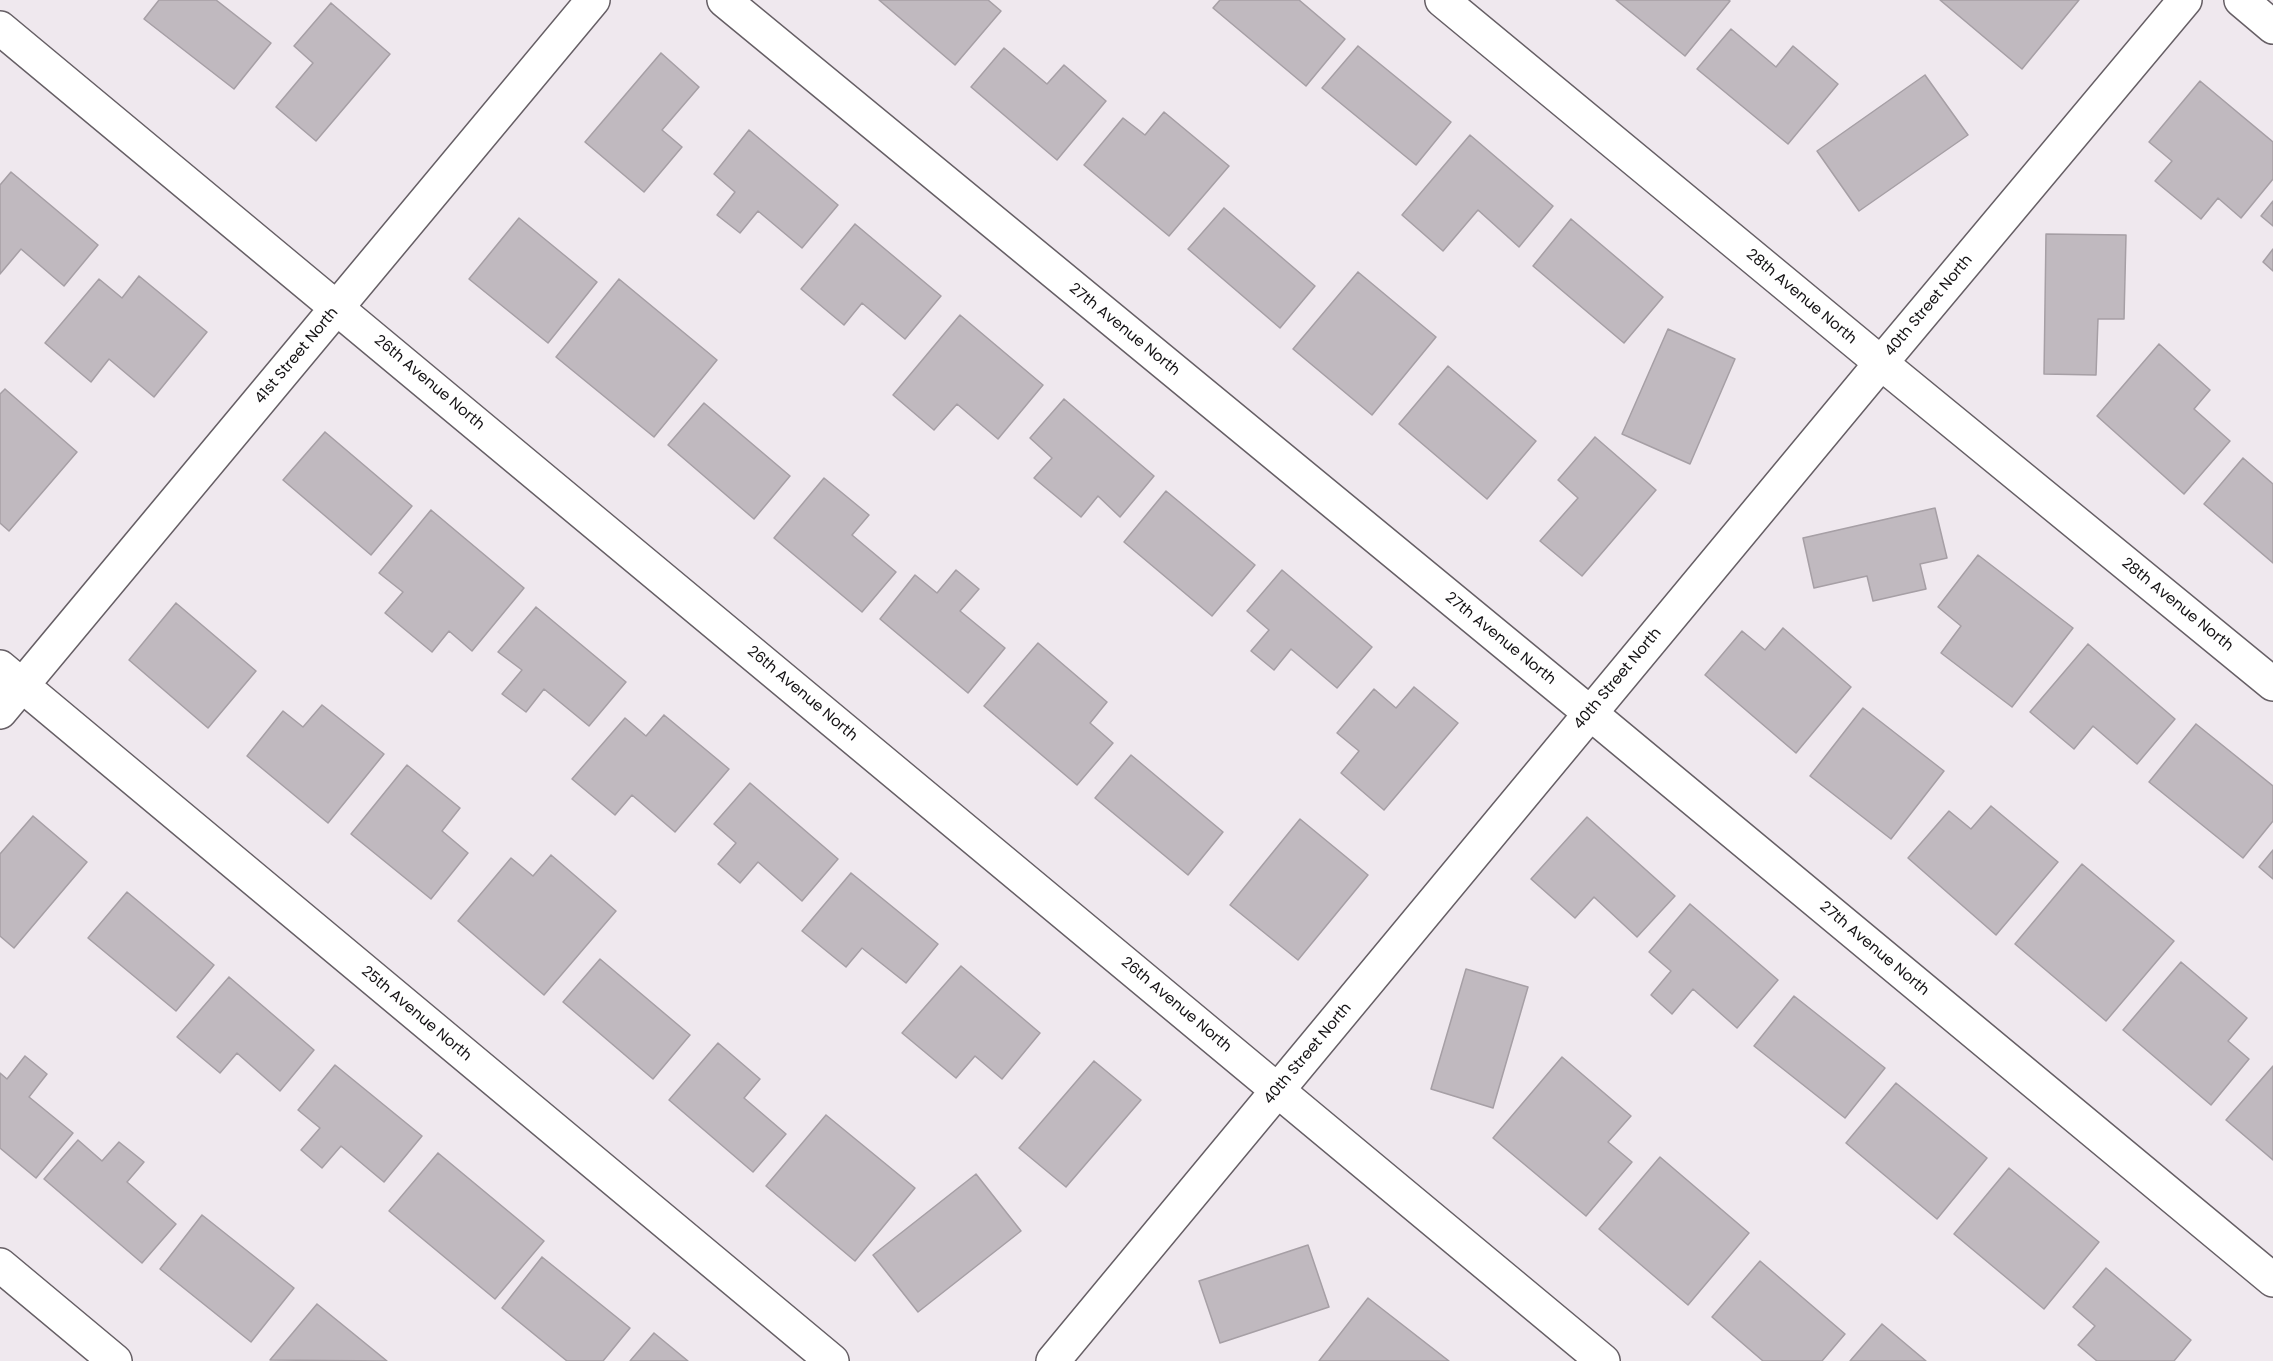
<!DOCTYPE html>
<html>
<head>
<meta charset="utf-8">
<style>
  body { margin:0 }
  canvas { display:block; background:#efe8ee }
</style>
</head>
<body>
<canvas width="2273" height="1361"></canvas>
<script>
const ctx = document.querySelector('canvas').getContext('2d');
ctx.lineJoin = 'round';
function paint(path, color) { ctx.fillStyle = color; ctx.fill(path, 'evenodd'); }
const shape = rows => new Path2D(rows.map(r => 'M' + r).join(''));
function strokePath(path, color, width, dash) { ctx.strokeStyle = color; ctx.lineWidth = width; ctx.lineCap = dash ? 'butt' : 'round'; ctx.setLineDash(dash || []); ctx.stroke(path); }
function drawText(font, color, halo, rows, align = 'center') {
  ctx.font = font + ' Poppins,sans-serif'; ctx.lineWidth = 6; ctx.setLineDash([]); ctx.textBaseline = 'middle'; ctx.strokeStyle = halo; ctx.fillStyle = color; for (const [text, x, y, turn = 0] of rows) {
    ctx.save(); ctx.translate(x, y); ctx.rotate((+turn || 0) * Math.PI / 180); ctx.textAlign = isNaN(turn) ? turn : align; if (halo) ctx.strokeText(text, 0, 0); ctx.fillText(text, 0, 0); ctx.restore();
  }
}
const building = shape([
  [159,0,216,0,271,43,234,89,144,19,159,0],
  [879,0,988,0,1001,11,955,65,879,0],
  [1220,0,1299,0,1345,39,1306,86,1213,8,1220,0],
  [1616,0,1728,0,1730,1,1685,56,1616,0],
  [1940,0,2079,0,2022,69,1940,0],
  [331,3,390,54,316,141,276,107,313,63,294,46,331,3],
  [1731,29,1776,67,1793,46,1838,84,1788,144,1697,69,1731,29],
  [1358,46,1451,122,1416,165,1322,88,1358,46],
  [1004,48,1047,84,1064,65,1106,101,1057,160,971,87,1004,48],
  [661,53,699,87,662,130,682,147,644,192,585,142,661,53],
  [1925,75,1968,135,1859,211,1817,151,1925,75],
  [2200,81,2273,142,2273,179,2241,218,2218,198,2201,219,2155,181,2172,161,2149,142,2200,81],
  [1164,112,1229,166,1169,236,1084,165,1123,118,1145,135,1164,112],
  [749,130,838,205,802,248,758,211,740,233,717,215,735,192,714,174,749,130],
  [1470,135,1553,206,1519,247,1478,210,1443,251,1402,215,1470,135],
  [11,172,98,245,64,286,21,249,0,274,0,185,11,172],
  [2273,201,2273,226,2261,216,2273,201],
  [1224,208,1315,286,1280,328,1188,249,1224,208],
  [519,218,597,282,548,343,469,279,519,218],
  [1571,219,1663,297,1624,343,1533,266,1571,219],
  [855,224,941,296,905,339,862,303,844,325,801,289,855,224],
  [2046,234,2126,235,2124,319,2098,319,2096,375,2044,374,2046,234],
  [2273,249,2273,271,2263,262,2273,249],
  [1358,272,1436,337,1372,415,1293,349,1358,272],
  [139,276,207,332,154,397,109,359,91,382,45,343,99,279,122,298,139,276],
  [619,279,717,360,654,437,556,357,619,279],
  [960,315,1043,385,998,439,957,404,934,430,893,395,960,315],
  [1668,329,1735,359,1690,464,1622,434,1668,329],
  [2159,344,2210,390,2194,409,2230,441,2184,494,2097,416,2159,344],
  [1448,366,1536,441,1487,499,1399,424,1448,366],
  [5,389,77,452,9,531,0,523,0,394,5,389],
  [1064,399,1154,476,1120,517,1098,496,1081,517,1034,478,1052,458,1030,438,1064,399],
  [704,403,790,476,754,519,668,445,704,403],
  [325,432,412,506,371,555,283,480,325,432],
  [1595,437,1656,490,1582,576,1540,541,1578,498,1558,480,1595,437],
  [2243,458,2273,484,2273,563,2204,504,2243,458],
  [824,478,869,515,852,535,896,572,862,612,774,538,824,478],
  [1166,491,1255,565,1212,616,1124,542,1166,491],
  [1935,508,1947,558,1920,564,1926,589,1873,601,1867,576,1814,588,1803,538,1935,508],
  [431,510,524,588,472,651,449,631,432,652,385,613,403,592,379,573,431,510],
  [1978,555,2073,628,2012,707,1941,653,1961,626,1938,607,1978,555],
  [956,570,979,589,960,611,1005,648,968,693,880,619,915,575,937,593,956,570],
  [1282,570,1372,647,1337,688,1291,649,1274,670,1251,651,1269,630,1247,611,1282,570],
  [176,603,256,671,208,728,129,660,176,603],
  [536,607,626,682,589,726,544,689,526,712,502,694,522,670,498,652,536,607],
  [1783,628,1851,687,1796,753,1705,675,1742,631,1765,650,1783,628],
  [1038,643,1107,702,1090,723,1113,743,1077,785,984,706,1038,643],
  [2088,644,2175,719,2137,764,2093,726,2074,749,2030,712,2088,644],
  [1414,687,1458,723,1384,810,1341,773,1359,751,1337,733,1374,689,1396,708,1414,687],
  [322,705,384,754,328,823,247,756,283,711,303,727,322,705],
  [1863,708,1944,771,1891,839,1810,776,1863,708],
  [664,715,729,769,675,832,632,795,615,815,572,779,625,718,646,736,664,715],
  [2196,724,2273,786,2273,821,2243,858,2149,782,2196,724],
  [1131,755,1223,832,1188,875,1095,798,1131,755],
  [407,765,460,808,442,831,468,853,431,899,351,834,407,765],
  [750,783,838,859,802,901,758,862,740,883,718,864,736,843,714,824,750,783],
  [1991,806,2058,862,1996,935,1908,858,1949,811,1971,829,1991,806],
  [33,816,87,862,14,948,0,936,0,854,33,816],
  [1587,817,1675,896,1637,937,1594,897,1575,918,1531,879,1587,817],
  [1300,819,1368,875,1298,960,1230,905,1300,819],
  [2273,850,2273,879,2259,867,2273,850],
  [551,855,616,911,544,995,458,921,511,858,533,876,551,855],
  [2082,864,2174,941,2106,1021,2015,944,2082,864],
  [851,873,938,944,906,983,862,948,846,967,802,931,851,873],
  [127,892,214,965,176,1011,88,938,127,892],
  [1690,904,1778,980,1737,1028,1693,989,1672,1014,1651,995,1671,971,1649,952,1690,904],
  [600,959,690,1035,653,1079,563,1002,600,959],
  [2181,962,2247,1018,2228,1041,2249,1059,2211,1105,2123,1030,2181,962],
  [961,966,1040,1033,1002,1079,975,1056,956,1078,902,1033,961,966],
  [1466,969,1528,987,1493,1108,1431,1089,1466,969],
  [229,977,314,1050,280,1091,237,1053,220,1073,177,1037,229,977],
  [1794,996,1885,1068,1845,1118,1754,1046,1794,996],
  [718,1043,760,1079,744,1098,786,1134,753,1172,669,1100,718,1043],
  [25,1056,47,1074,29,1097,73,1133,36,1178,0,1148,0,1073,7,1079,25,1056],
  [1562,1057,1631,1116,1608,1142,1632,1162,1586,1216,1493,1138,1562,1057],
  [1094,1061,1141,1100,1066,1187,1019,1148,1094,1061],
  [335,1065,422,1136,384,1182,341,1146,322,1168,301,1150,320,1128,298,1110,335,1065],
  [2273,1066,2273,1160,2226,1120,2273,1066],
  [1896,1083,1987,1158,1937,1219,1846,1143,1896,1083],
  [826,1115,915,1188,855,1261,766,1186,826,1115],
  [78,1140,102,1161,119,1142,144,1162,127,1182,176,1224,142,1263,44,1179,78,1140],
  [438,1153,544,1241,495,1299,389,1211,438,1153],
  [1660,1157,1749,1233,1688,1305,1599,1229,1660,1157],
  [2009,1168,2099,1242,2044,1309,1954,1234,2009,1168],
  [976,1174,1021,1231,918,1312,873,1255,976,1174],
  [202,1215,294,1288,251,1342,160,1269,202,1215],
  [1308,1245,1329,1307,1220,1343,1199,1281,1308,1245],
  [542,1257,630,1328,603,1361,567,1361,502,1308,542,1257],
  [1760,1261,1845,1334,1822,1361,1763,1361,1712,1317,1760,1261],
  [2106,1268,2191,1340,2174,1361,2097,1361,2078,1345,2095,1326,2073,1307,2106,1268],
  [1368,1298,1449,1361,1319,1361,1368,1298],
  [317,1304,387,1361,270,1360,317,1304],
  [1882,1324,1926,1361,1850,1361,1882,1324],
  [654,1333,688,1361,630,1361,654,1333]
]);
paint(building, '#c0b9bf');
strokePath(building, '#a69fa5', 1.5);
const street = shape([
  [724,0,1590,713,2273,1280],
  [1442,0,1881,363,2273,684],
  [2241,0,2273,27],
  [0,28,1603,1361],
  [0,667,832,1361],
  [0,712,593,0],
  [0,1265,115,1361],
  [1053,1361,1881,363,2185,0]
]);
strokePath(street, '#665f65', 36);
strokePath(street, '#fff', 33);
drawText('15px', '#131113', '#fff', [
  ["28th Avenue North",1801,297,40],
  ["40th Street North",1929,306,-50],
  ["27th Avenue North",1124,330,39],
  ["41st Street North",297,356,-50],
  ["26th Avenue North",429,383,40],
  ["28th Avenue North",2177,605,39],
  ["27th Avenue North",1500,639,39],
  ["40th Street North",1618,679,-50],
  ["26th Avenue North",802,694,40],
  ["27th Avenue North",1874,949,40],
  ["26th Avenue North",1176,1005,40],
  ["25th Avenue North",416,1014,40],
  ["40th Street North",1308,1054,-50]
]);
</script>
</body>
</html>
